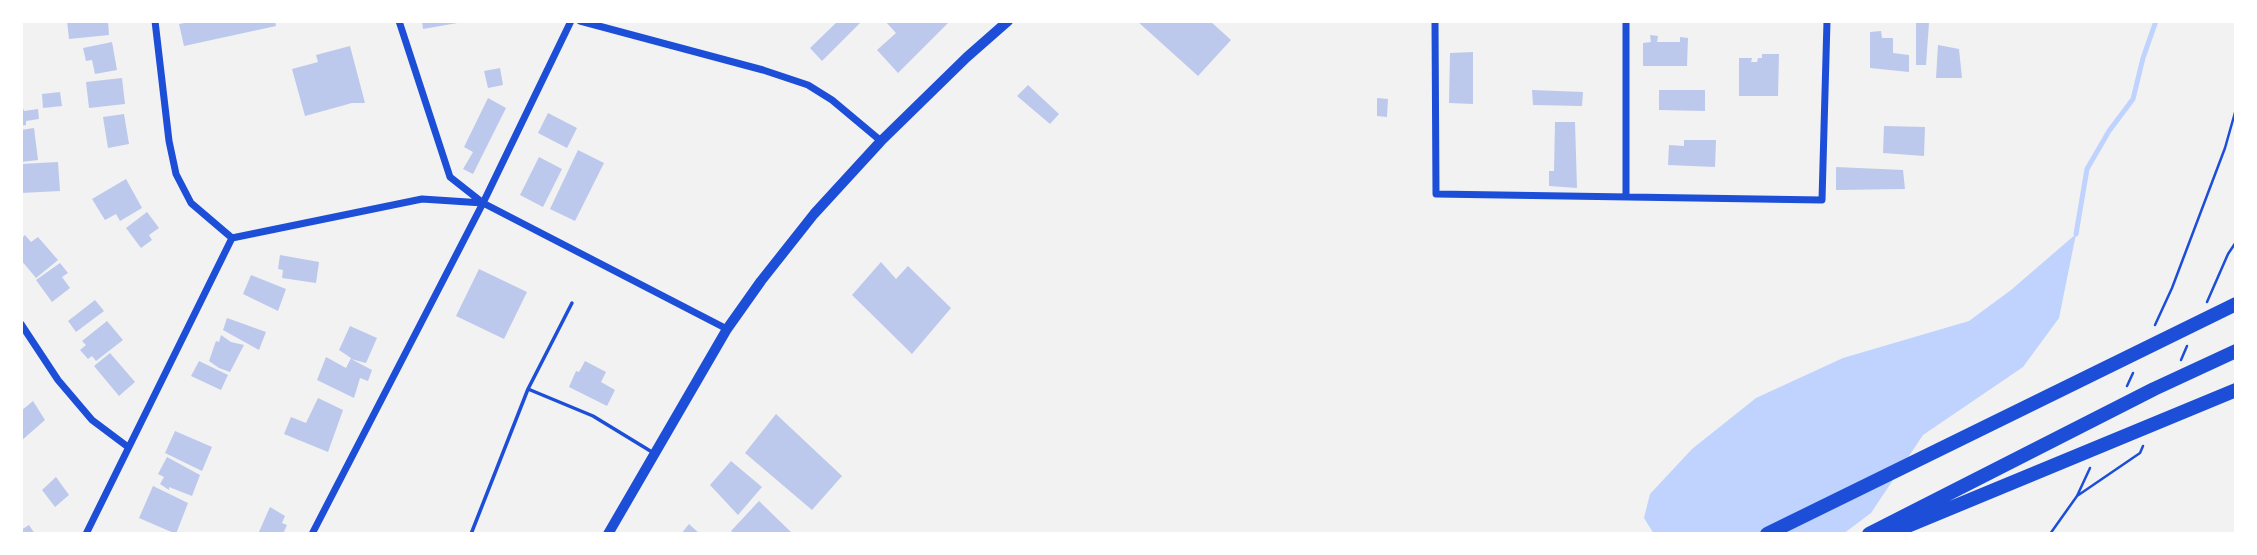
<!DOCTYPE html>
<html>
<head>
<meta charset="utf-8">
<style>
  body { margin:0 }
  #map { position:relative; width:2257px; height:555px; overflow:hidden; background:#f2f2f2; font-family:"Times New Roman",serif }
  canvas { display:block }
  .frame { position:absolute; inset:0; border:23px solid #fff; pointer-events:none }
</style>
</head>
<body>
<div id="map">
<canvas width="2257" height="555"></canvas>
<div class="frame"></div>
</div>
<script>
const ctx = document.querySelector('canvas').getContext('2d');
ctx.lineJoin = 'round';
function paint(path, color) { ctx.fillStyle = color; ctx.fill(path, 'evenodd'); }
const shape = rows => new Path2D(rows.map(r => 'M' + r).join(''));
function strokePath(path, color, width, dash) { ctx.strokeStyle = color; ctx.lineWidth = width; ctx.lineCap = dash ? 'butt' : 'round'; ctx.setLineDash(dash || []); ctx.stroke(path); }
paint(shape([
  [2076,234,2059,318,2023,367,1923,435,1871,513,1843,534,1654,534,1644,518,1650,494,1692,449,1756,398,1843,358,1969,321,2011,290]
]), '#bfd3fe');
strokePath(shape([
  [2076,234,2087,169,2109,131,2133,99,2143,58,2156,21]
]), '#bfd3fe', 5);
paint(shape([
  [67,21,108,21,109,35,69,39],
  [195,21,275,21,276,26,184,46,179,24],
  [422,21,463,21,463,22,423,29],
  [838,21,862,21,822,61,810,48],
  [885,21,950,21,898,73,877,50,896,33],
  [1137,21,1210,21,1231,40,1198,76],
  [1916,23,1929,23,1926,65,1916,65],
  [1881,31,1882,38,1893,38,1893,53,1909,55,1909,72,1870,68,1870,32],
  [1650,35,1658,36,1657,42,1680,42,1680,37,1688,38,1687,66,1643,66,1643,43,1651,42],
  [112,42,117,70,95,74,92,60,86,61,83,48],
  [1938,45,1959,49,1962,78,1936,78],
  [350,46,365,103,352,103,305,116,292,69,318,62,316,55],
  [1473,52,1473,104,1449,103,1450,53],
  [1762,54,1779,54,1778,96,1739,96,1739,58,1752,58,1751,62,1757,62,1758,58,1762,58],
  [500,68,503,85,488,88,484,71],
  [122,78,125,104,89,108,86,82],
  [1028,85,1059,114,1050,124,1017,96],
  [1532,90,1583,92,1582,106,1533,105],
  [1659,90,1705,90,1705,111,1659,110],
  [60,92,62,106,43,108,42,94],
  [488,98,506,108,473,174,463,169,473,152,464,147],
  [1377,98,1388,99,1387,117,1377,116],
  [21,102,24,111,38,109,39,119,26,121,26,125,21,126],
  [548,113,577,128,567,148,538,133],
  [124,114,129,144,108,148,103,117],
  [1555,122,1575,122,1577,188,1549,186,1549,171,1554,171],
  [1884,126,1925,127,1924,156,1883,153],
  [34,128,38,160,21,162,21,130],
  [1684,140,1716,140,1715,167,1668,165,1669,145,1684,146],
  [578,150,604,163,575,221,550,209],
  [539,157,562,169,543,207,520,195],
  [58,162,60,191,21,193,21,164],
  [1836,167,1903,170,1905,189,1836,190],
  [126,179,142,208,120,221,116,214,105,220,92,199],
  [147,212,159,228,149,235,152,240,141,248,126,228],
  [25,235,31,242,38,237,58,260,36,278,21,260,21,239],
  [280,255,319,262,316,283,282,278,283,270,278,269],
  [881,262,896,279,908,266,951,308,912,354,852,295],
  [60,263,68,273,62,277,70,288,52,302,36,280],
  [479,269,527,292,504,339,456,316],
  [251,275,286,289,278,311,243,294],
  [95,300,104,311,76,332,68,321],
  [227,318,266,332,259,350,223,330],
  [107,321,123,340,96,361,92,356,88,359,80,350,86,345,82,341],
  [350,326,377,338,366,363,351,359,372,370,368,381,360,378,354,398,317,380,326,357,346,368,351,358,339,350],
  [221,335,231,342,244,345,230,372,219,368,209,361,216,341,219,342],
  [110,353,135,382,119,396,94,366],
  [199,361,228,375,221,390,191,376],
  [585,361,606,372,601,382,615,390,607,406,569,387,576,371,579,372],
  [318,398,343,410,328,452,284,434,291,417,306,423],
  [33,401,45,420,21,441,21,411],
  [776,414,842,476,812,510,745,453],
  [175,431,212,447,202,471,165,453],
  [167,457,200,475,192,496,169,487,169,490,160,484,164,477,158,474],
  [731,461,762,487,738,515,710,485],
  [56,477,69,495,55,507,42,490],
  [153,486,188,503,176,534,139,518],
  [759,501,793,534,735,534,731,531],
  [270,507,285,516,282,523,287,525,283,534,258,534],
  [689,524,700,534,681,534],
  [29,525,35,534,21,534,21,530]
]), '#bdc9ec');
strokePath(shape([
  [2207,302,2228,254,2236,242],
  [2155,325,2172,288,2225,148,2236,109],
  [2181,360,2187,346],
  [2127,386,2133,373],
  [2077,496,2140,453,2143,446],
  [2050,534,2077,496,2090,468]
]), '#1d4ed8', 2.5);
strokePath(shape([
  [528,389,572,303],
  [471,534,528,389,593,416,652,452]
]), '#1d4ed8', 3.5);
strokePath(shape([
  [155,21,169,141,176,174,191,203,232,238],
  [399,21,450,177,483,203],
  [580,21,763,70,808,85,832,100,881,141],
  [1435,21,1436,194,1822,200,1827,21],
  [1626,21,1626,196],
  [232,238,422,199,483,203,727,329],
  [21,324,58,380,92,420,128,447],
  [86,534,232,238],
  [312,534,483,203,571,21]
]), '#1d4ed8', 7);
strokePath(shape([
  [608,534,727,329,761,281,814,214,881,141,967,57,1008,21]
]), '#1d4ed8', 10);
strokePath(shape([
  [1767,534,2236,304],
  [1869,534,2154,389,2236,351],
  [1888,534,2236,390]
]), '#1d4ed8', 14);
</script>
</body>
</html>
